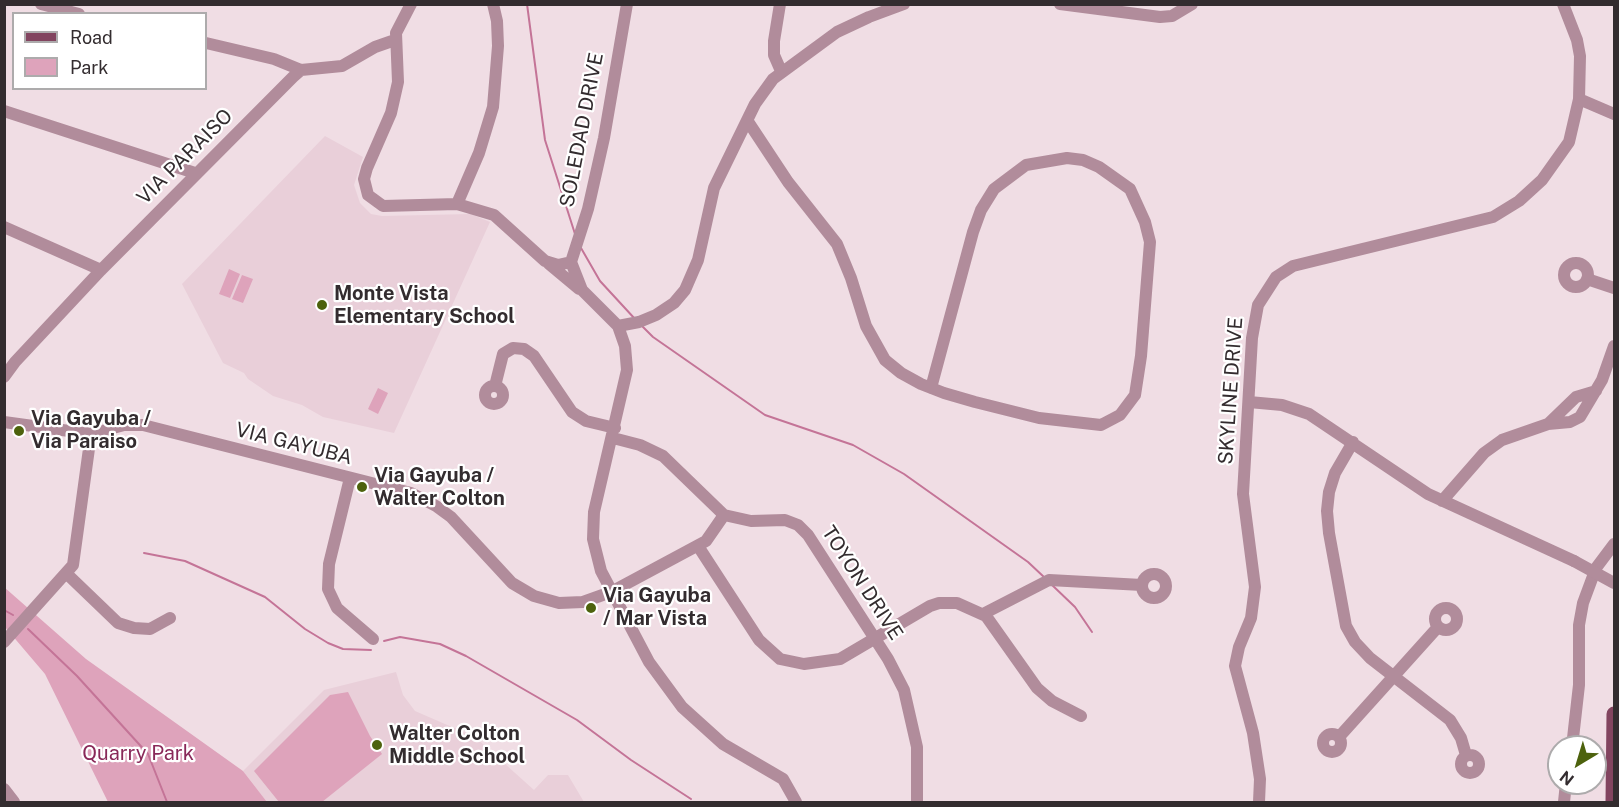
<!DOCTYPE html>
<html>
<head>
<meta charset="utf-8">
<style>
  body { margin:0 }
  #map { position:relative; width:1619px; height:807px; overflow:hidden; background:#f0dde4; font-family:"Public Sans",sans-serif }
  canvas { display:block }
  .frame { position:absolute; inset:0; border:6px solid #332c2f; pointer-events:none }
  .legend { position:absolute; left:12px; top:12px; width:195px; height:78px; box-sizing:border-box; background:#fff; border:2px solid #adabac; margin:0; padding:8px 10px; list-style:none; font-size:18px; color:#332c2f }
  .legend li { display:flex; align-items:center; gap:12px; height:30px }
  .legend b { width:30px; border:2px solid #adabac }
  .north { position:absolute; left:1547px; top:735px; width:60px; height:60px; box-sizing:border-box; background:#fff; border:2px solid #adabac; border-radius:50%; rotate:218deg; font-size:16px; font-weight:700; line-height:24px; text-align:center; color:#332c2f }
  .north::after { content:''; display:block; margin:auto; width:21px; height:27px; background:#4d620d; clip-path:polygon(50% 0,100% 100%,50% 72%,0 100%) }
</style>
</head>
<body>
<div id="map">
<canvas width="1619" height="807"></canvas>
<div class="frame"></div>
<ul class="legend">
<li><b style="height:8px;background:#82445f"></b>Road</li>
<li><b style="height:16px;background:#dea3bb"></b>Park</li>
</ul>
<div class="north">N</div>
</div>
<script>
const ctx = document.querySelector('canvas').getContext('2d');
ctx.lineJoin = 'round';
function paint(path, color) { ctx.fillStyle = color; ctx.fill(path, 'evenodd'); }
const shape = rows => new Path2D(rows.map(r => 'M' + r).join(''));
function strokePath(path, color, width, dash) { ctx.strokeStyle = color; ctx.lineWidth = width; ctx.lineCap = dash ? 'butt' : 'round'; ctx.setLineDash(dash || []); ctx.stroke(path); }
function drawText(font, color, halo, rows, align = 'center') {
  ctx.font = font + ' "Public Sans",sans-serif'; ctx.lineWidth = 4.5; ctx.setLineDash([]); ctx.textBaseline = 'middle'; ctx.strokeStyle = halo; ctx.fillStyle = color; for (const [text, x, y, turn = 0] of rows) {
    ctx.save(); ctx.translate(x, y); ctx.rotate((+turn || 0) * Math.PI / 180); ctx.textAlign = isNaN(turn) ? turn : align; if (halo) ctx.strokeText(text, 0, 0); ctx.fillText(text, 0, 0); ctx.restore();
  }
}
paint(shape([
  [325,136,363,157,354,185,360,203,371,214,382,216,471,214,490,222,394,433,323,417,302,405,273,396,248,379,244,373,223,363,182,284],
  [396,672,403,695,415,711,475,737,534,790,548,775,568,775,584,802,267,802,243,771,324,690]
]), '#e9cfd9');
paint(shape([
  [229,269,240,274,230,298,219,294],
  [242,275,253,279,243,303,232,299],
  [378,388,388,393,378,414,368,409],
  [4,587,86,659,243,771,267,802,108,802,45,674,5,627],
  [348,692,370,736,382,754,322,802,279,802,254,771,330,695]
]), '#dea3bb');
strokePath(shape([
  [527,4,545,140,575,234],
  [581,248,600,281,635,319],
  [641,325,653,337,765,415,853,445,904,474,1028,562,1045,578],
  [144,553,185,561,265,597,305,629,328,643,343,649,371,650],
  [1051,584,1075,607,1092,632],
  [4,610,13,615],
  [28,629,77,676,148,754,167,802],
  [384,641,400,637,440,644,466,656,577,720,631,760,691,799]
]), '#c47497', 2);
strokePath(shape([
  [41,4,79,14],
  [411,4,396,33,398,82,391,113,367,168,364,179,368,195,383,206,457,204,494,215,545,261,558,265,571,262,582,290,618,326,625,346,627,370,594,512,593,539,601,571,649,662,682,707,723,744,783,779,796,802],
  [780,4,774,41,774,55,781,71],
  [1060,4,1160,17,1172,16,1192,4],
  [206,43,274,59,301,70],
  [1579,99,1614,114],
  [4,111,195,173],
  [747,120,788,182,837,244,851,278,866,326,885,360,901,373,921,384,944,393,975,402,1039,418,1101,425,1120,415,1135,395,1141,356,1150,242,1145,222,1130,189,1099,167,1083,160,1067,158,1026,165,994,189,981,210,973,232,931,388],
  [457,204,479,153,493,107,498,46,497,21,493,4],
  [4,227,101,270],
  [571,262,588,209,604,138,627,4],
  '1564 275a12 12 0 1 1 24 0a12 12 0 1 1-24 0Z',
  [549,264,579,289],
  [1587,279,1614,288],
  [618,326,639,322,656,315,674,303,685,290,698,260,714,188,755,104,773,79,837,32,869,17,904,4],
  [4,377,15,362,101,270,293,77,301,70,342,66,375,47,395,40],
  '485 395a9 9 0 1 1 18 0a9 9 0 1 1-18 0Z',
  [495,386,503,354,513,348,524,349,534,356,572,412,586,421,615,428],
  [1249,402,1282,405,1309,414,1428,494,1574,561],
  [4,422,91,434,124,425,143,425,411,493,436,506,451,517,512,583,534,596,559,603,583,602,611,592,706,541,724,515],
  [1548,424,1576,397,1596,391],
  [613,438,640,445,663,456,724,515,751,521,785,520,798,525,808,535,888,659,904,690,917,747,917,802],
  [1353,442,1335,473,1329,492,1327,511,1329,533,1346,626,1355,642,1370,658,1450,720,1461,738,1466,755],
  [350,478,329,564,328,589,337,608,373,639],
  [1442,501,1484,453,1502,440,1548,424,1570,422,1580,417,1602,380,1614,346],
  [698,546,759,640,780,659,804,664,840,659,930,606,939,603,957,603,986,616,1037,688,1052,701,1081,716],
  [67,574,118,623,134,628,150,629,170,618],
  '1142 586a12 12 0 1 1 24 0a12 12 0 1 1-24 0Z',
  '1435 619a11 11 0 1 1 22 0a11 11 0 1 1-22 0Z',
  [983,614,1049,580,1142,585],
  [4,642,73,565,91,434],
  '1323 743a9 9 0 1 1 18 0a9 9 0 1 1-18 0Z',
  [1339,737,1438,627],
  [1572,747,1579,685,1579,625,1583,603,1596,568,1614,544],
  '1461 764a9 9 0 1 1 18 0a9 9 0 1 1-18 0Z',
  [4,789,14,802],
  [1259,802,1260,779,1253,733,1235,666,1239,647,1251,618,1255,587,1243,494,1252,338,1258,305,1276,277,1293,266,1493,217,1519,201,1542,180,1569,142,1579,99,1580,56,1577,40,1563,4],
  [1564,802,1566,783]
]), '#b18c9b', 12);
strokePath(shape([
  [1613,802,1614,714]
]), '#82445f', 15);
strokePath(shape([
  [1574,561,1614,583]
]), '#b18c9b', 12);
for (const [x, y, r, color] of [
  [322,305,6,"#4d620d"],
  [19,431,6,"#4d620d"],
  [362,487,6,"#4d620d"],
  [591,608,6,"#4d620d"],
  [377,745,6,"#4d620d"]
]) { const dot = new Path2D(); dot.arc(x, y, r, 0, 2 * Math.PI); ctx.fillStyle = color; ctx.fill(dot); strokePath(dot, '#fff', 2); }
drawText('20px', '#332c2f', '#fff', [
  ["SOLEDAD DRIVE",582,130,-79],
  ["VIA PARAISO",185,157,-45],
  ["SKYLINE DRIVE",1231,391,-86],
  ["VIA GAYUBA",294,444,14],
  ["TOYON DRIVE",862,583,57]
]);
drawText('bold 20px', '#332c2f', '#fff', [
  ["Monte Vista",334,294],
  ["Elementary School",334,317],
  ["Via Gayuba /",31,419],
  ["Via Paraiso",31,442],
  ["Via Gayuba /",374,476],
  ["Walter Colton",374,499],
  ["Via Gayuba",603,596],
  ["/ Mar Vista",603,619],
  ["Walter Colton",389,734],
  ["Middle School",389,757]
], 'left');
drawText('20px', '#892959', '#fff', [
  ["Quarry Park",138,754]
]);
</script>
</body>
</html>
